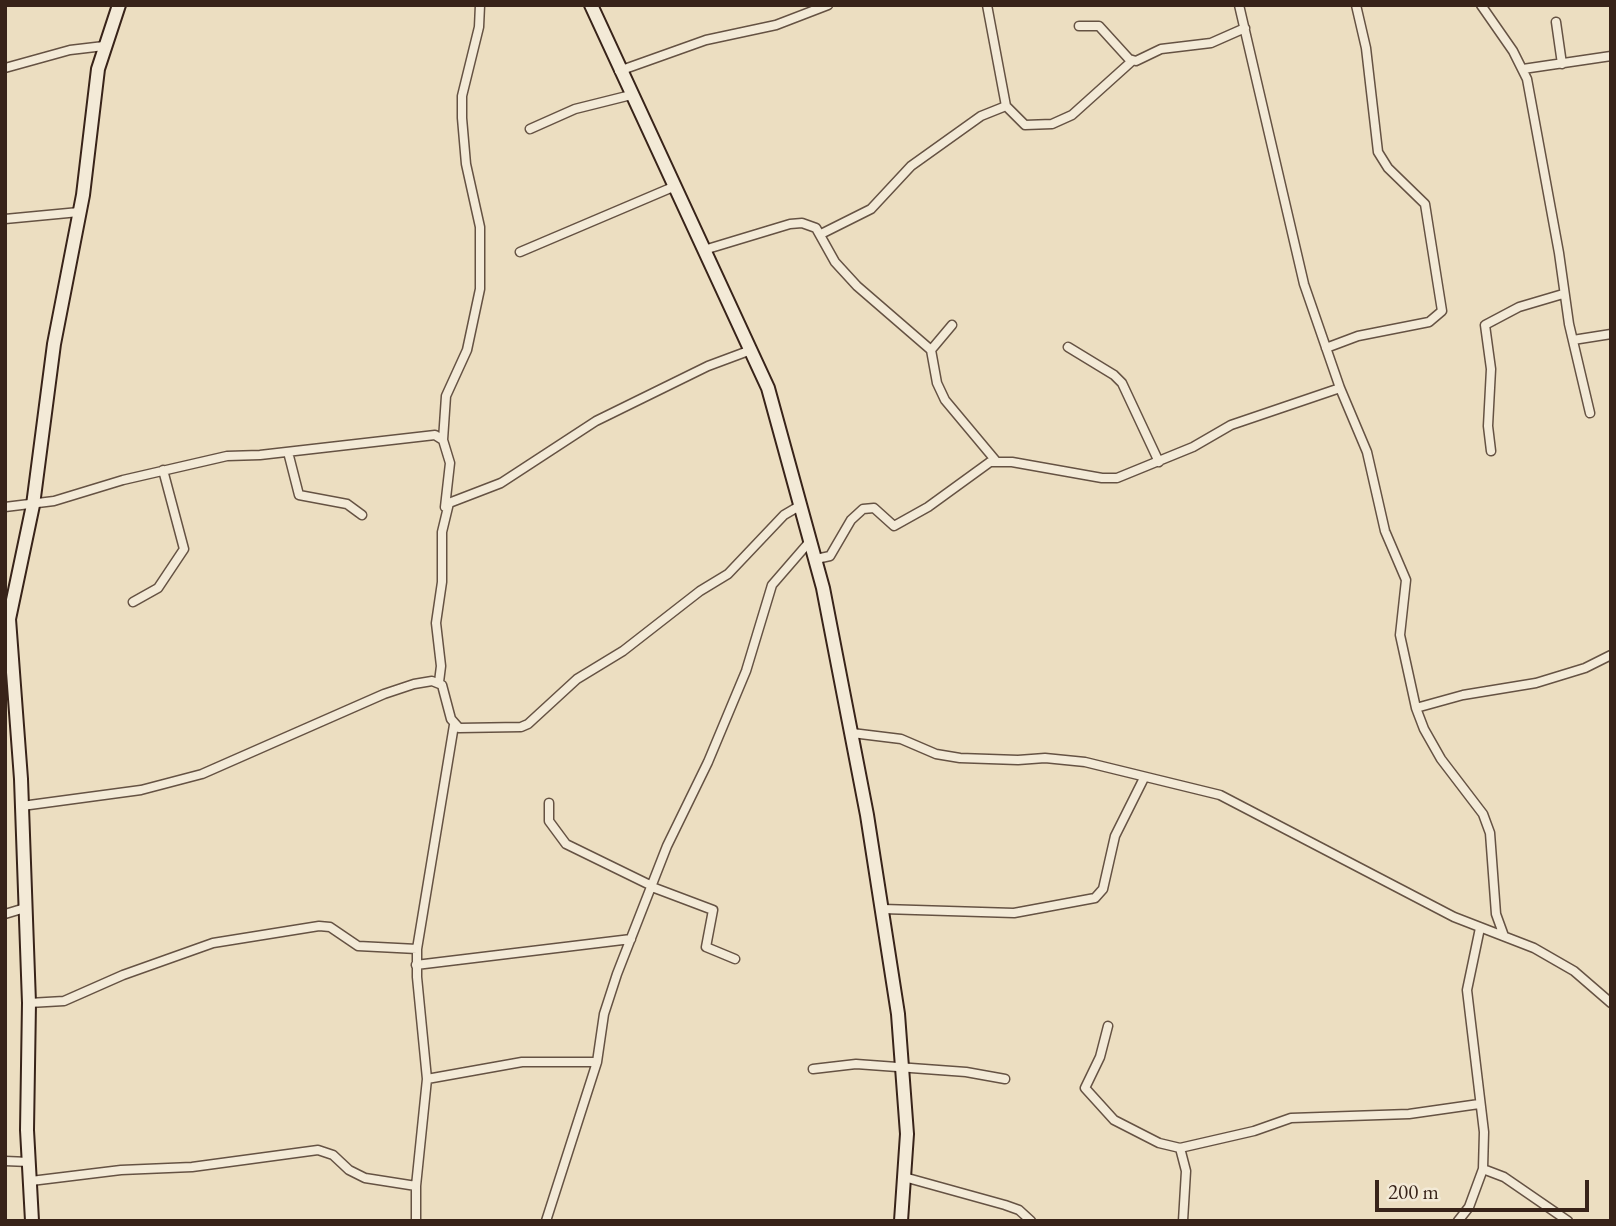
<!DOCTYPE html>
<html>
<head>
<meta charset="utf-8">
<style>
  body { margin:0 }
  #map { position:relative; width:1616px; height:1226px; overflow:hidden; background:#ecdec1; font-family:"EB Garamond",serif }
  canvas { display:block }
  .frame { position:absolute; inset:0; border:7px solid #382319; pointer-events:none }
  .scale { position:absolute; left:1375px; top:1180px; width:214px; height:32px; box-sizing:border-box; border:4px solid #382319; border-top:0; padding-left:9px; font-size:21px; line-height:24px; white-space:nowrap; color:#382319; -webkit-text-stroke:5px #f3ead7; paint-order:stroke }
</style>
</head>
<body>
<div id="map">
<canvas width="1616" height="1226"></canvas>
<div class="frame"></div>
<div class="scale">200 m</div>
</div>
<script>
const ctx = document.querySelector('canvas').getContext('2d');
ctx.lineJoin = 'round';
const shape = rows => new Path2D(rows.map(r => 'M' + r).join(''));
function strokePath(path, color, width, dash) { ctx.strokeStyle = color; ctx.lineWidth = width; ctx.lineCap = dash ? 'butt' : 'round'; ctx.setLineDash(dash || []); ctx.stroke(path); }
const minor = shape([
  [987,5,1006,106,1025,125,1052,124,1072,115,1132,61],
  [1239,5,1304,284,1340,388,1367,452,1385,531,1406,580,1400,635,1416,708,1424,729,1441,759,1483,814,1490,833,1496,914,1504,936],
  [1481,5,1513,51,1527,79,1559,253,1569,324,1590,413],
  [1556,22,1562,64],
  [1079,26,1099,26,1129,59,1136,61,1161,49,1211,43,1245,28],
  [5,68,70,50,104,46],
  [1523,69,1611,56],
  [619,71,706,40,776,25,828,5],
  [530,129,575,109,631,95],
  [5,219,79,212],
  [821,234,871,209,911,166,981,116,1006,106],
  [704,250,790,224,802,223,816,228,835,262,857,286,931,350,937,383,945,400,996,461],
  [520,252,673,187],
  [1573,340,1611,334],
  [1068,347,1114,375,1122,383,1159,462],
  [1326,348,1358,336,1429,322,1442,311,1425,204,1388,168,1378,152,1366,48,1356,5],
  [931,350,952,325],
  [443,440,446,396,467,350,480,289,480,227,466,164,462,118,462,96,479,27,480,5],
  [1491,451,1488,426,1491,369,1485,325,1519,307,1563,294],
  [288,452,299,495,347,504,362,515],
  [5,507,54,501,123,480,227,456,260,455,435,435,443,440,450,463,445,507],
  [816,559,830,556,851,520,863,509,874,508,894,526,928,507,990,462,1012,462,1102,478,1117,478,1193,447,1231,425,1340,388],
  [133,602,158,588,184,549,163,470],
  [439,682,441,666,436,623,442,582,442,532,449,503,501,483,596,421,708,366,751,350],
  [1416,708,1463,695,1536,683,1585,668,1611,655],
  [852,733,901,739,936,754,960,758,1018,760,1045,758,1085,762,1220,795,1454,917,1534,948,1574,971,1611,1003],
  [549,803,549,821,566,844,652,886],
  [22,806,141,790,202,774,384,694,414,684,432,681,442,685,451,719,459,728,521,727,528,724,577,679,623,651,700,591,728,574,784,515,801,505],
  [652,887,713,910,706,947,735,959],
  [883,909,1014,913,1095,898,1103,889,1115,836,1144,778],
  [5,914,25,908],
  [416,965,631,939],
  [29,1003,64,1001,123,975,213,943,319,926,330,927,358,946,417,949],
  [1108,1026,1100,1057,1085,1088,1114,1120,1159,1143,1180,1148,1254,1131,1291,1118,1409,1114,1479,1104],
  [813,1069,856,1064,966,1072,1005,1079],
  [427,1079,522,1062,597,1062],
  [1180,1148,1186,1171,1183,1221],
  [5,1161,29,1162],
  [1483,1169,1504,1177,1568,1221],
  [904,1177,1005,1205,1019,1210,1031,1221],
  [31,1181,121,1170,192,1167,318,1150,333,1155,349,1170,365,1178,416,1186],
  [416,1221,416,1186,427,1079,417,977,417,949,454,725],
  [546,1221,597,1062,604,1014,617,974,667,846,708,762,746,671,772,585,811,540],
  [1458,1221,1469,1207,1483,1169,1484,1132,1467,990,1480,928]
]);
const secondary = shape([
  [591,5,768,388,823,588,867,815,898,1014,907,1134,901,1221],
  [32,1221,27,1130,29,1003,21,779,9,619,33,505,54,344,83,195,98,69,119,5]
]);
strokePath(minor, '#655243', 11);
strokePath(secondary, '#382319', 16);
strokePath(minor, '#f3ead7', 8);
strokePath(secondary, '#f3ead7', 12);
</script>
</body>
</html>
